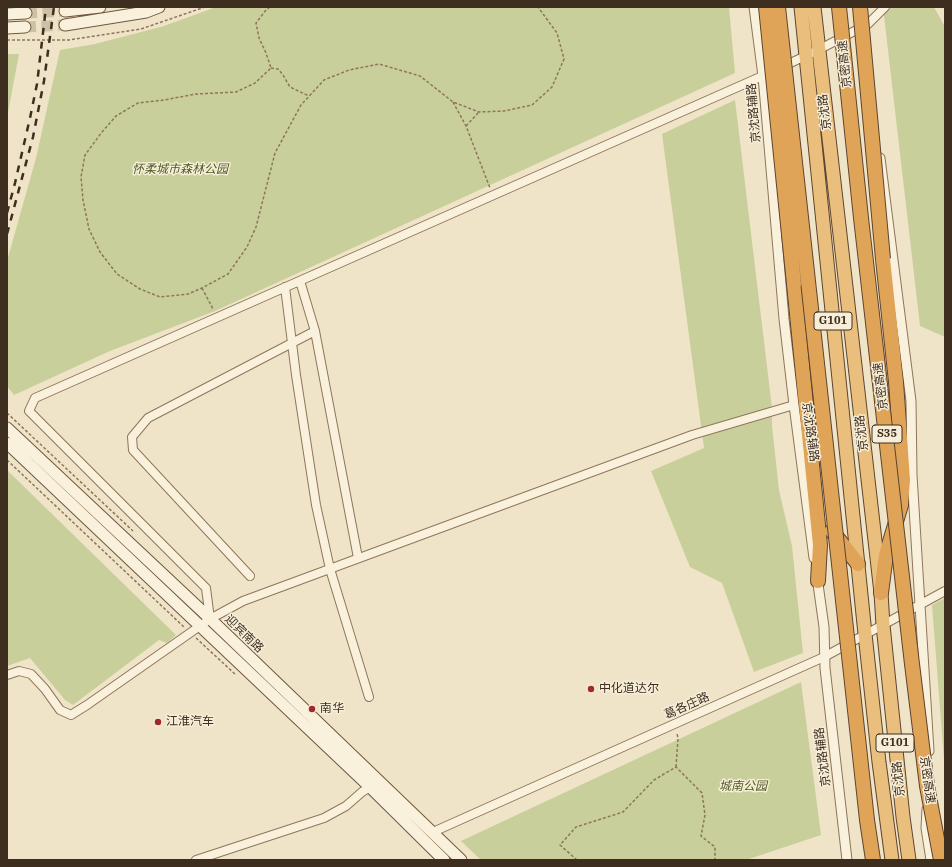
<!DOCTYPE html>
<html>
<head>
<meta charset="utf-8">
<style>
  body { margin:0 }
  #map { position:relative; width:952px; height:867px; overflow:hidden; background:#f0e4c8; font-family:"IBM Plex Serif",serif }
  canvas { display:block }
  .frame { position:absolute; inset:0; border:8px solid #3d2e20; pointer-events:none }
</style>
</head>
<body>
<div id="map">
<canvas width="952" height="867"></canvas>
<div class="frame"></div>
</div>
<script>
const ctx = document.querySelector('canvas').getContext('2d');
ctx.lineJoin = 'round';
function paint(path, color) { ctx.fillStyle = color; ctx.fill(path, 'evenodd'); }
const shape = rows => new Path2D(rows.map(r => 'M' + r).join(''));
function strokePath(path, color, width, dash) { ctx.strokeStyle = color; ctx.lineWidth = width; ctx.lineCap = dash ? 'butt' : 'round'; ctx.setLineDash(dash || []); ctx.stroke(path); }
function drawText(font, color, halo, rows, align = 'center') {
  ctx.font = font + ' "IBM Plex Serif","Noto Sans SC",serif'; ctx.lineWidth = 3; ctx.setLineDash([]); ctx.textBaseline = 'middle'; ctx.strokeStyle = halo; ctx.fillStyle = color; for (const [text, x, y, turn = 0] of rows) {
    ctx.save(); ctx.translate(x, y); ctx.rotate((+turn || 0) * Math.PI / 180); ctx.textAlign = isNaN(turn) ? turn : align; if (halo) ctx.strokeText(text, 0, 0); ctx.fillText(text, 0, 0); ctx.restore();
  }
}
paint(shape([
  [216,7,729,7,735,73,215,311,110,351,14,395,7,386,7,261,36,158,60,50,95,44,164,26],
  [883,7,934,7,945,27,945,337,920,326],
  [7,54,19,54,7,118],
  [735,100,772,408,772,426,779,490,792,546,803,653,754,672,722,583,690,567,651,471,704,448,662,134],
  [7,470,176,635,167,643,159,640,73,705,65,700,30,658,7,666],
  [945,598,945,773,932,605],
  [801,682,821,835,746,860,481,860,461,841]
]), '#c9cf9b');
strokePath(shape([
  [26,13,65,11],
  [25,27,65,25]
]), '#ccc0a6', 11, [11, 5.5]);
const minor = shape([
  [782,67,818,50,868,24,885,7],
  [300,281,315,331,358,558],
  [285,287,296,375,316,505,330,569,369,697],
  [250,576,133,450,132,437,148,418,315,331],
  [210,619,206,588,29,411,35,398,767,74],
  [7,675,19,671,31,674,45,689,60,710,71,715,87,705,210,619,243,601,692,435,794,405],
  [433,832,824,657,945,591],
  [196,860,324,818,346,806,362,792,370,787]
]);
const tertiary = shape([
  [754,7,763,76,784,319,794,405,814,558],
  [880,158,911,401,912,475,929,751],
  [817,577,824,627,825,668,847,860],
  [927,809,926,828,931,860]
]);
const secondary = shape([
  [65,11,100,7],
  [7,14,26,13],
  [65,25,146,12,159,7],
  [7,28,25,27],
  [7,428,202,611,461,860],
  [7,443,370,787,444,860]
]);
const trunk = shape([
  [801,7,865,634,879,762,892,860],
  [814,7,881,593,883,625,903,817,909,860]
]);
const motorway = shape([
  [794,284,820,545,818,581],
  [832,531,858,564],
  [881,593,886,555,901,505,903,480,896,382,883,259]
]);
strokePath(minor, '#8d765c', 10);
strokePath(tertiary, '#8d765c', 11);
strokePath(secondary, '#6f573f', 13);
strokePath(trunk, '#5b4430', 15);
strokePath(motorway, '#5b4430', 16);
strokePath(shape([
  [270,7,266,10,256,23,259,38,266,53,271,68,255,83,236,92,196,94,164,100,138,103,116,116,102,132,85,155,81,177,83,200,89,229,100,252,117,274,140,289,160,297,188,294,202,288,228,274,247,247,256,227,275,153,301,105,324,80,349,70,379,64,420,76,453,102,479,112,504,111,532,105,552,87,564,59,557,33,538,7],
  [7,40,69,40,141,29,205,7],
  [271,68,278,69,283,75,290,87,309,96],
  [453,102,466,126,490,188],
  [466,126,479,112],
  [202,288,213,309],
  [7,413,133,531],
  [7,460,184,627],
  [196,638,236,675],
  [676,767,678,739,677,733],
  [577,860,560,845,576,827,623,812,654,780,676,767,702,793,705,815,701,836,715,847,715,860]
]), '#8d765c', 1.5, [3, 2]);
strokePath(minor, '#faf1dc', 8);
strokePath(tertiary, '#faf1dc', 9);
strokePath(secondary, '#faf1dc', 11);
strokePath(trunk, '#eabe7c', 13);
strokePath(motorway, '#e0a458', 14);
strokePath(shape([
  [7,213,15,183,30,118,37,84,46,7],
  [7,234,33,137,44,81,54,7]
]), '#3d2e20', 2.5, [7, 7]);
const motorwayBridge = shape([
  [766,7,794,284],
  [778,7,867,820,873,860],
  [839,7,861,218,912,664,927,786,941,860],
  [860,7,883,259]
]);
strokePath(motorwayBridge, '#5b4430', 16, []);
strokePath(motorwayBridge, '#e0a458', 14);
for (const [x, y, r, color] of [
  [591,689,4,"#9e2a2b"],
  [312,709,4,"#9e2a2b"],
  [158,722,4,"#9e2a2b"]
]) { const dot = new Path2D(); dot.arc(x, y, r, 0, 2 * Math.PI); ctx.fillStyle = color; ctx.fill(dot); strokePath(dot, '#f7eed8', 1.5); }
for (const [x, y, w] of [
  [833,321,38],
  [887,434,30],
  [895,743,38]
]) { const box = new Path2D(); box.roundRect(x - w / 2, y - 9, w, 18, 3); ctx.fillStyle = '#f7eed8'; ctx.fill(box); strokePath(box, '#3d2e20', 1); }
drawText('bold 11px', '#3d2e20', null, [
  ["G101",833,321],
  ["S35",887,434],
  ["G101",895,743]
]);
drawText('12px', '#3d2e20', '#f7eed8', [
  ["京密高速",845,64,-96],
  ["京沈路",825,112,-97],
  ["京沈路辅路",754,113,-95],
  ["京密高速",881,386,-97],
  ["京沈路辅路",810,432,82],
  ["京沈路",862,433,-97],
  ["迎宾南路",244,634,44],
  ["葛各庄路",687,706,-24],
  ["京沈路辅路",823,757,-97],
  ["京沈路",899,779,-96],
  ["京密高速",927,780,82]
]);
drawText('italic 12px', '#4d5a26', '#f7eed8', [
  ["怀柔城市森林公园",180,170],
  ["城南公园",743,787]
]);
drawText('12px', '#3d2e20', '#f7eed8', [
  ["中化道达尔",599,689],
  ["南华",320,709],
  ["江淮汽车",166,722]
], 'left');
</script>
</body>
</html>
